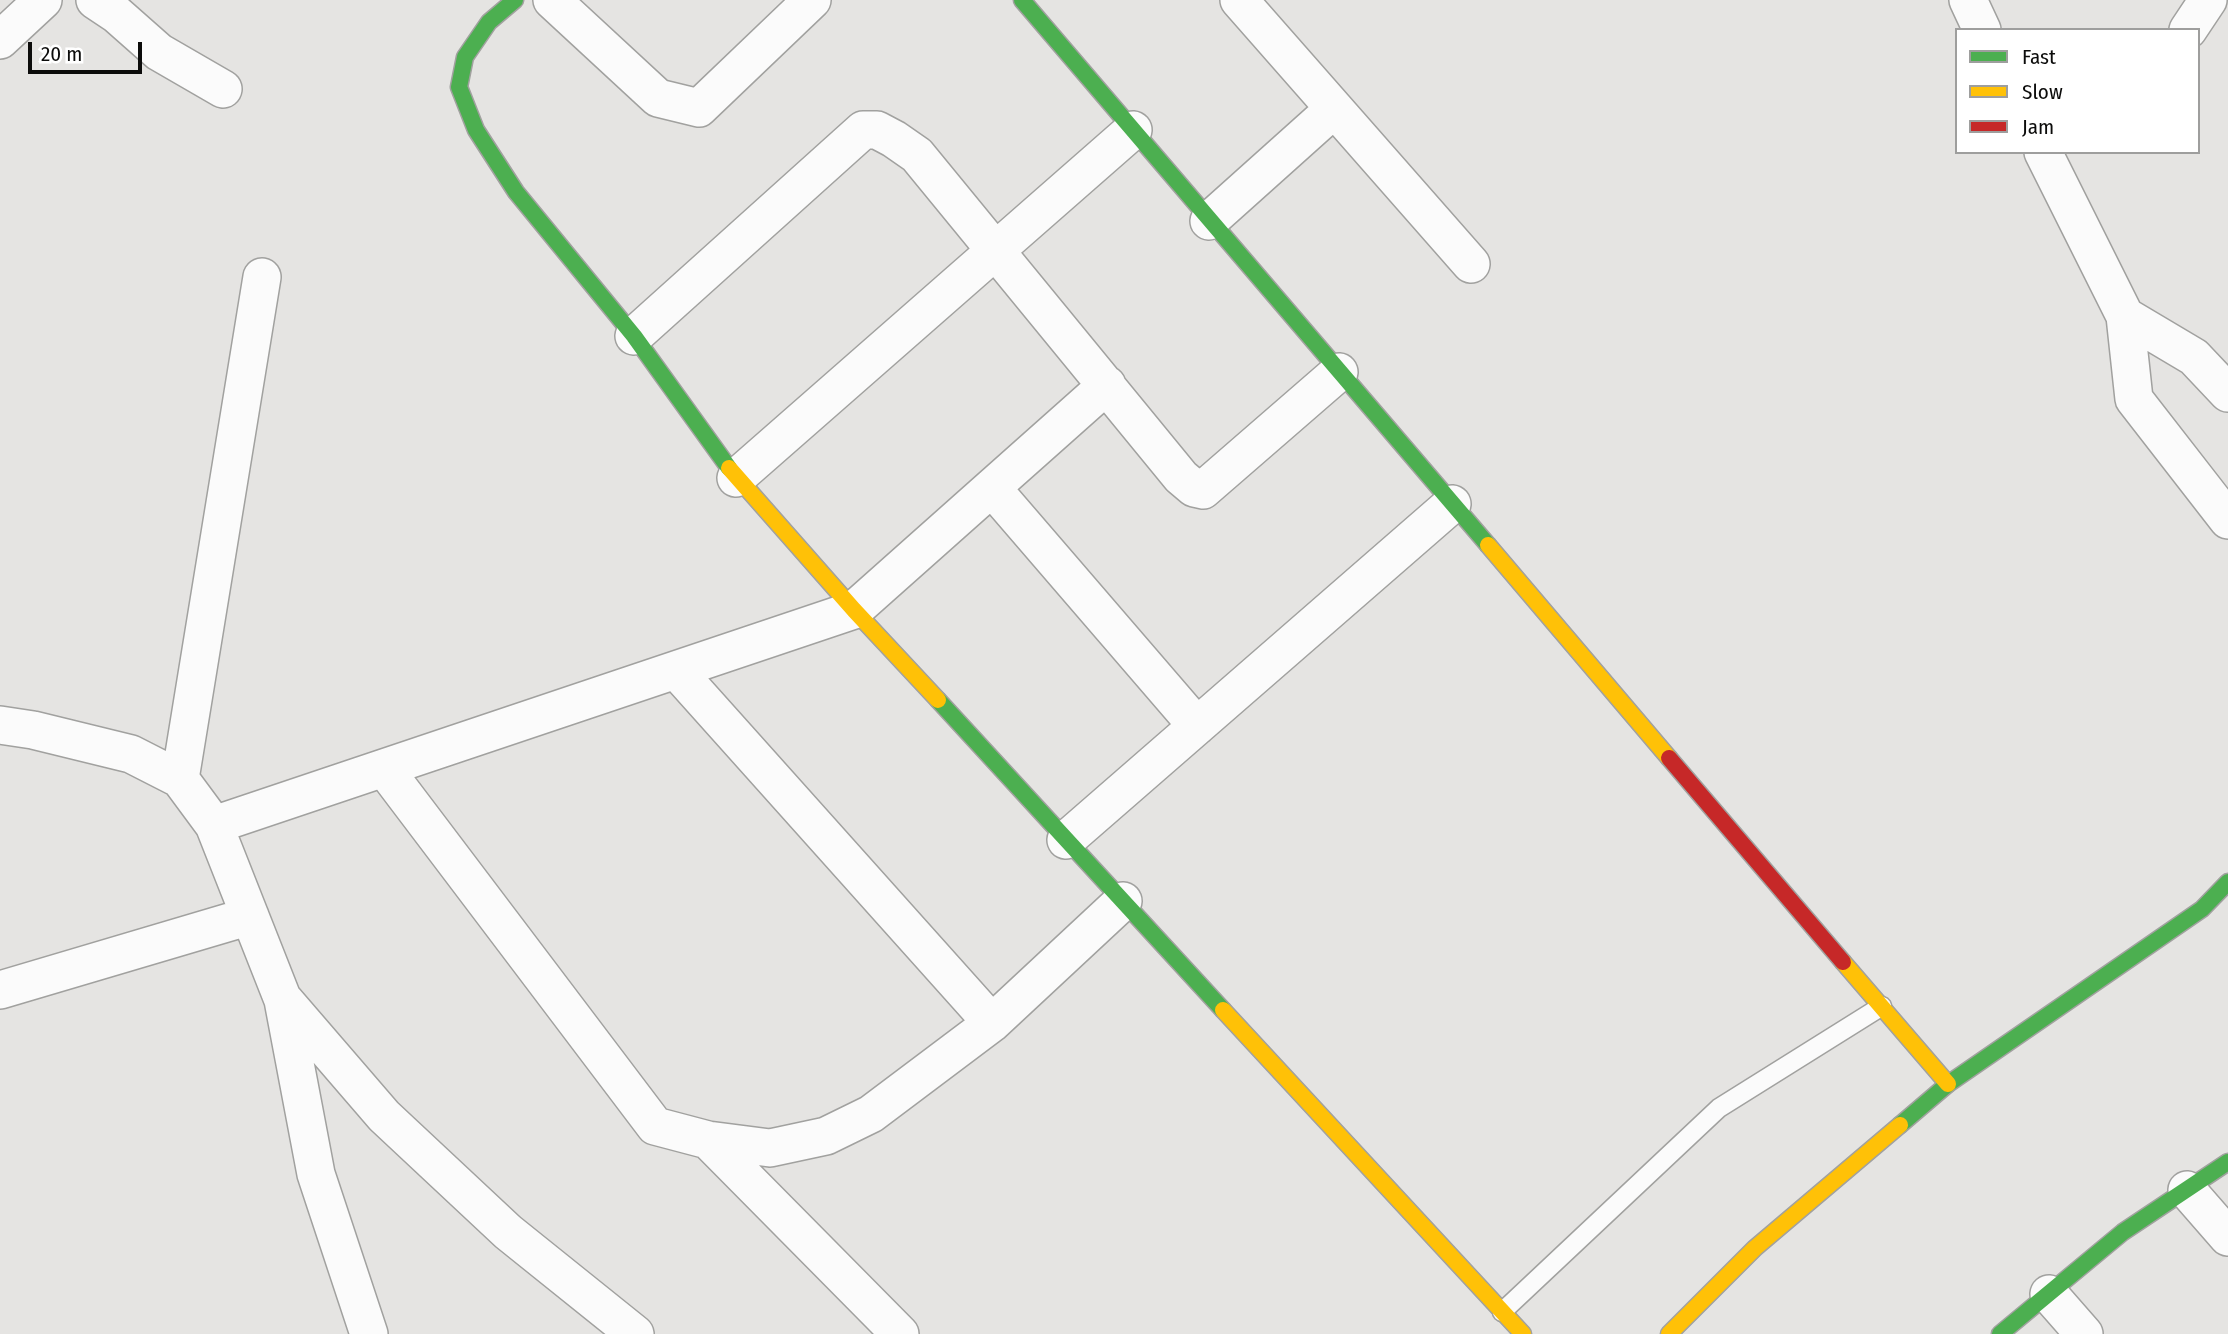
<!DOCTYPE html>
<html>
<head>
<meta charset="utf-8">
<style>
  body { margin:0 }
  #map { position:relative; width:2228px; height:1334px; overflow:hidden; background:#e5e4e2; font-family:"Fira Sans Condensed",sans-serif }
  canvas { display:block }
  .legend { position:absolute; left:1955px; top:28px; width:245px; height:126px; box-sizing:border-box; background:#fff; border:2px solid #9e9e9d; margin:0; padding:9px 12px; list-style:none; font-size:21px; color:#0c0c0b }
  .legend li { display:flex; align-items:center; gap:14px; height:35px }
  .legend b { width:35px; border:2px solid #9e9e9d }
  .scale { position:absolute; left:28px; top:42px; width:114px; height:32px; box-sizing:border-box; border:4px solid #0c0c0b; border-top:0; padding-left:9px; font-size:21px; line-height:24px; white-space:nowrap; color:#0c0c0b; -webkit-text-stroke:5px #fff; paint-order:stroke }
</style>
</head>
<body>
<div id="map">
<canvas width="2228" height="1334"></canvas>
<ul class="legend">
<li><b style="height:9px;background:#4caf50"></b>Fast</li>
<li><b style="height:9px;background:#ffc107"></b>Slow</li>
<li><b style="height:9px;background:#c62828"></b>Jam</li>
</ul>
<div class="scale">20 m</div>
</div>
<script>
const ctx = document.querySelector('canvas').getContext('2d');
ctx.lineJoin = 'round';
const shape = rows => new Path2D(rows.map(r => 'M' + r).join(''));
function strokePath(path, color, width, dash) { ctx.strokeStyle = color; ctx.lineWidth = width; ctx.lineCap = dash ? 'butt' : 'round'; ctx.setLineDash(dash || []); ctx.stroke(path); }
const lane = shape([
  [1502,1312,1719,1108,1882,1006]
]);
const street = shape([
  [95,0,116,14,159,52,223,89],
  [552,0,658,98,699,108,812,0],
  [1239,0,1471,264],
  [1968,0,1982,30],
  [2188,30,2208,0],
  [0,40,43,0],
  [2043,152,2125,316,2134,399,2228,520],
  [1209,221,1334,109],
  [262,277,180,779,214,825,283,1000,316,1174,369,1334],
  [2125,316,2194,357,2228,393],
  [634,336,863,130,877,130,894,139,917,155,1181,477,1194,488,1203,490,1339,372],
  [736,478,1133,130],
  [992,488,1197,726],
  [676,670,992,1023],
  [0,725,33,730,131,754,180,779],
  [384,768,655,1126,708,1140,770,1148,826,1136,871,1114,992,1023,1123,901],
  [214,825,854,610,1107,385],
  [1066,840,1452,504],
  [0,990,250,916],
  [284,1000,384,1116,508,1232,635,1334],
  [708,1140,900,1334],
  [2187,1190,2228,1237],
  [2049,1294,2084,1334]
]);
const fast = shape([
  [515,0,489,22,465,57,459,87,476,130,516,192,634,336,729,468],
  [1022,0,1488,545],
  [938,700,1223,1010],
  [1900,1125,1948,1084,2202,909,2228,882],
  [2000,1334,2123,1232,2228,1162]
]);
const slow = shape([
  [729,468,854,610,938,700],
  [1488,545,1669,758],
  [1843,962,1948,1084],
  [1223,1010,1523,1334],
  [1669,1334,1755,1248,1900,1125]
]);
const jam = shape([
  [1669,758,1843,962]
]);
strokePath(lane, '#a1a19f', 21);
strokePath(street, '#a1a19f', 40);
strokePath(fast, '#a1a19f', 19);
strokePath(slow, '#a1a19f', 19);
strokePath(jam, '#a1a19f', 19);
strokePath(lane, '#fbfbfb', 18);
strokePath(street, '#fbfbfb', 37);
strokePath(fast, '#4caf50', 16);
strokePath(slow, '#ffc107', 16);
strokePath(jam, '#c62828', 16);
</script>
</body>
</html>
